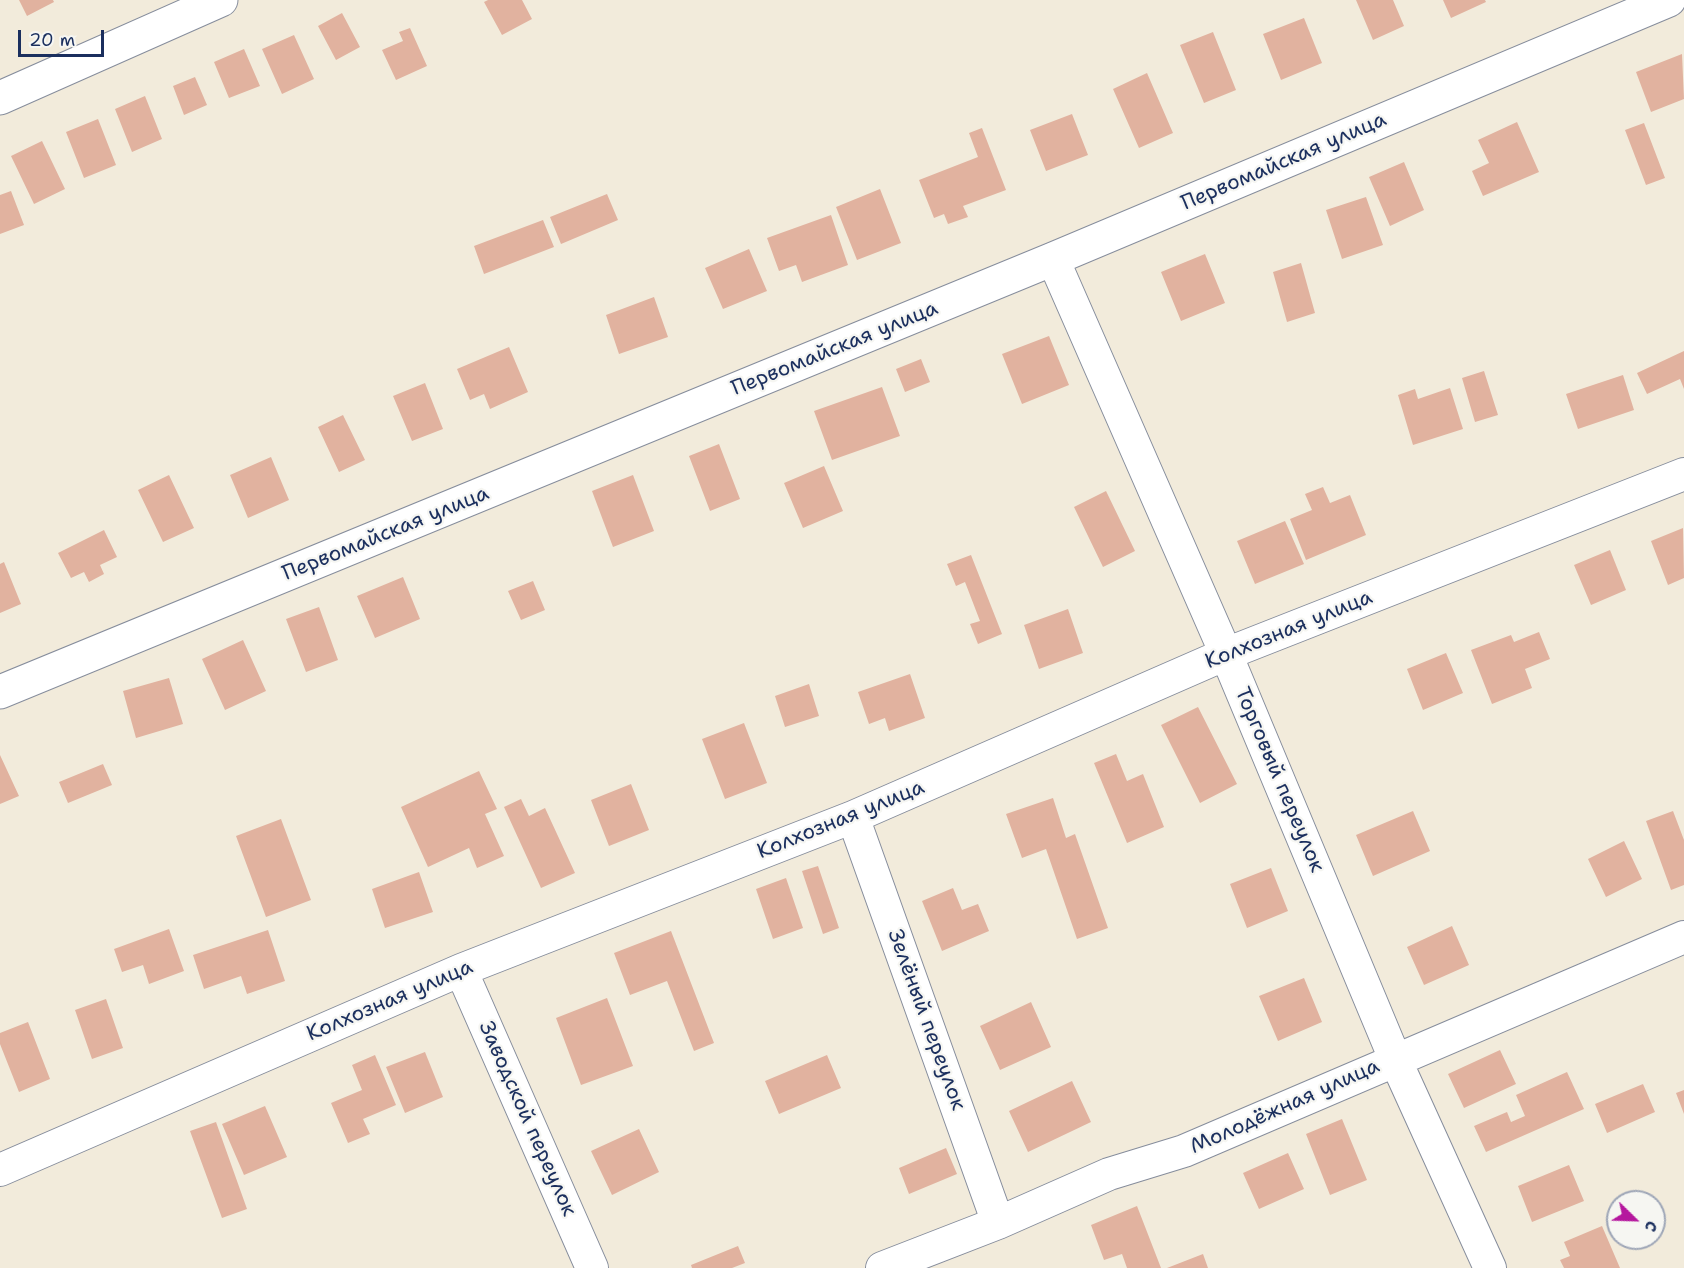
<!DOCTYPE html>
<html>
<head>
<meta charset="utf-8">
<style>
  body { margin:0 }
  #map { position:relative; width:1684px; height:1268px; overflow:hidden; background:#f2ebdb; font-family:"Shantell Sans",sans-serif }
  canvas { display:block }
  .north { position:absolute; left:1606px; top:1190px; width:60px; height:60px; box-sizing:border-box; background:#f6f6f2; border:2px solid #9ea6b7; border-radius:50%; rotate:113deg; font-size:16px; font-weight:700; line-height:24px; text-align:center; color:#1b2f5e }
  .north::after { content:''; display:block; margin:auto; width:21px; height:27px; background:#b5179e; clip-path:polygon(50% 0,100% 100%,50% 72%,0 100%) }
  .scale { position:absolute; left:18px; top:30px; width:86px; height:27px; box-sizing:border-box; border:3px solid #1b2f5e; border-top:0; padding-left:8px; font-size:18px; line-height:21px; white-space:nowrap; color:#1b2f5e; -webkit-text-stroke:4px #f6f6f2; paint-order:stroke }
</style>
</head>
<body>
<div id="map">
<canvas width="1684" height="1268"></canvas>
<div class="north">С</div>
<div class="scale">20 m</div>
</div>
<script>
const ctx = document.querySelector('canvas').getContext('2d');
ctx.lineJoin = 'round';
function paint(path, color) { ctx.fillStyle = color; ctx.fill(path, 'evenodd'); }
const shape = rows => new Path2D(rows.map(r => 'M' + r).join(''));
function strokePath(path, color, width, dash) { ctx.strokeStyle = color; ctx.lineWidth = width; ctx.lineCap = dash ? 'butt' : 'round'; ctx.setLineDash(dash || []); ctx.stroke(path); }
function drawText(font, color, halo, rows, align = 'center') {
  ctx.font = font + ' "Shantell Sans",sans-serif'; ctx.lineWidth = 4.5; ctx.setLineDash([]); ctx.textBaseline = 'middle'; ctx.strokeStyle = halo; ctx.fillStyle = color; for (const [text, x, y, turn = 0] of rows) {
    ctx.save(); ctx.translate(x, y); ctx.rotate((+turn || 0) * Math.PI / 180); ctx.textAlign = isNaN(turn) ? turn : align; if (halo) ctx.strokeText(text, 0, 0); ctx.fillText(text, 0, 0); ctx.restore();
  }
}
paint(shape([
  [19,0,53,0,54,2,27,16],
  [488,0,522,0,532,19,502,35,484,2],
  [1356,0,1393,0,1404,26,1373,40],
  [1443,0,1485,0,1486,2,1451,18],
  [342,13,360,47,336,60,318,26],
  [1304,18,1322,63,1281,80,1263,34],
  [410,28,427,66,396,80,382,50,403,41,399,32],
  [1213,32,1236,90,1204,103,1180,45],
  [294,35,314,79,282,94,262,49],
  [244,49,260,86,229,98,214,62],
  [1682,54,1684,99,1651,112,1636,72],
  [1147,73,1173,133,1139,148,1113,89],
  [195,77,207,105,184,115,173,86],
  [145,96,162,139,132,152,115,109],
  [1072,114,1088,155,1046,171,1030,130],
  [98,119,116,165,84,178,66,132],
  [1517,122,1539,172,1483,196,1472,171,1489,163,1478,140],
  [1644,123,1665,178,1646,185,1625,130],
  [982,128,1006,190,963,206,968,217,948,224,944,214,934,218,919,180,978,157,969,133],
  [42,141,65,189,34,204,11,156],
  [1404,162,1424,210,1390,226,1369,177],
  [880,189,901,243,857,260,836,207],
  [11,191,24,225,0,234,0,195],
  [607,194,618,220,561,244,550,217],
  [1366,197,1383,245,1342,259,1326,210],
  [831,215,848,265,802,282,796,265,779,271,767,238],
  [543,220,554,247,484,274,474,246],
  [749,249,767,291,723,309,705,268],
  [1205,254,1225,303,1181,321,1161,272],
  [1301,263,1315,313,1287,322,1273,272],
  [654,297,668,337,619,354,606,315],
  [1049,336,1069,385,1022,404,1002,354],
  [509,347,528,392,490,409,484,394,470,400,457,369],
  [1684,351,1684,389,1680,379,1647,394,1637,373],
  [921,359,930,382,905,392,896,369],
  [1484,371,1498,415,1475,422,1462,378],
  [1623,375,1634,410,1578,429,1566,394],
  [425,383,443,429,412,441,393,396],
  [882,387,900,436,832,460,814,411],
  [1450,388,1463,429,1413,445,1398,395,1415,389,1418,399],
  [343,415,365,460,339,472,318,427],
  [719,444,740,499,710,511,689,456],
  [271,457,289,500,248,518,230,475],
  [824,466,843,511,803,528,784,483],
  [169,475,194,528,163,542,138,490],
  [633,475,654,531,613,547,592,491],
  [1323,487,1330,503,1350,495,1366,535,1306,560,1290,519,1312,510,1305,494],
  [1106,491,1135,551,1103,567,1074,507],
  [1285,521,1304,564,1255,584,1237,541],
  [1683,528,1684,578,1668,585,1651,541],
  [104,530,117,557,100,565,104,574,89,582,84,572,71,578,58,553],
  [1610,550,1626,590,1591,605,1574,565],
  [971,555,1002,634,978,644,970,624,980,621,965,582,956,586,947,564],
  [4,562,21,604,0,613,0,564],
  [403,577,420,619,375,638,357,596],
  [533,581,545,610,521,620,508,591],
  [319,607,338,660,306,672,286,619],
  [1068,609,1083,653,1039,669,1024,625],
  [1539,632,1550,659,1525,669,1532,688,1492,704,1471,650,1511,635,1514,642],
  [243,640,266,691,225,710,202,659],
  [1446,653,1463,693,1423,710,1407,669],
  [910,674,925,718,889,731,885,718,869,724,858,692],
  [169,678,183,724,136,738,123,691],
  [809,684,819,716,785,727,775,696],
  [1198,707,1237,784,1200,803,1161,725],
  [744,723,767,783,725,799,702,739],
  [1116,754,1127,781,1143,774,1164,827,1127,843,1094,763],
  [0,755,19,796,0,804],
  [103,764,112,785,68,803,59,782],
  [479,771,497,809,485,814,504,856,477,868,469,848,428,867,401,807],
  [631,784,649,830,609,846,591,800],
  [1053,798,1066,838,1075,834,1108,928,1077,939,1046,849,1022,858,1006,814],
  [521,799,529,816,545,808,575,873,541,888,504,807],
  [1413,811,1430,851,1373,876,1356,835],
  [1673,811,1684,840,1684,885,1671,890,1646,821],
  [281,819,311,900,266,917,236,836],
  [1624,841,1642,879,1606,897,1588,859],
  [818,866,839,928,823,934,802,871],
  [1271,868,1288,911,1247,928,1230,884],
  [419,872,433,912,385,928,372,889],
  [786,878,803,928,773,939,756,889],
  [953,888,962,910,978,904,989,931,942,951,922,901],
  [1452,926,1469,965,1424,985,1407,947],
  [169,929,184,971,149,984,143,965,122,972,114,949],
  [268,930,285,981,247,994,241,976,204,989,193,955],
  [671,931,714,1043,694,1051,667,981,630,995,614,953],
  [1304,978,1322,1022,1278,1041,1259,996],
  [607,998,633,1066,581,1085,556,1018],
  [106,999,123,1048,92,1059,75,1010],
  [1031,1002,1051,1047,1000,1070,980,1026],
  [28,1022,50,1079,19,1092,0,1044,0,1033],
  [1500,1050,1516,1084,1464,1108,1448,1074],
  [425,1052,443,1097,405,1113,386,1067],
  [375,1055,396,1105,363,1119,370,1134,348,1143,331,1103,362,1090,352,1065],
  [827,1055,841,1088,779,1114,765,1081],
  [1567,1072,1584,1109,1486,1152,1474,1126,1507,1112,1511,1122,1525,1116,1516,1095],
  [1072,1081,1091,1122,1028,1152,1009,1111],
  [1643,1084,1655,1112,1607,1133,1595,1104],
  [1684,1090,1684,1114,1676,1093],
  [265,1106,287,1157,244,1175,222,1124],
  [1342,1119,1367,1180,1330,1195,1306,1134],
  [216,1122,247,1209,222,1218,190,1131],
  [639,1129,659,1172,612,1195,591,1151],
  [946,1148,957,1174,909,1194,899,1168],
  [1288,1153,1304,1189,1259,1209,1243,1173],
  [1569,1165,1584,1201,1532,1222,1518,1186],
  [1137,1206,1161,1268,1127,1268,1122,1254,1104,1260,1091,1225],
  [1602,1226,1620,1268,1564,1268,1560,1260,1570,1256,1564,1242],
  [738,1246,745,1263,732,1268,692,1268,691,1265],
  [1203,1254,1208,1268,1167,1268]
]), '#e1b29f');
const street = shape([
  [1053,259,1226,654,1395,1059,1490,1268],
  [853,817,998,1223],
  [461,970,592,1268],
  [0,1170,461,970,853,817,1226,654,1684,474],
  [882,1268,998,1223,1109,1174,1184,1151,1684,937]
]);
const secondary = shape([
  [0,98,221,0],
  [0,692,1053,259,1669,0]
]);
strokePath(street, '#868d9c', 34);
strokePath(secondary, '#868d9c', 35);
strokePath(street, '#fff', 32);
strokePath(secondary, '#fff', 33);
drawText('21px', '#1b2f5e', '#f6f6f2', [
  ["Первомайская улица",1284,162,-23],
  ["Первомайская улица",835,349,-22],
  ["Первомайская улица",386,534,-22],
  ["Колхозная улица",1289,630,-22],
  ["Торговый переулок",1279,780,67],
  ["Колхозная улица",841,820,-22],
  ["Колхозная улица",390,1001,-23],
  ["Зелёный переулок",926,1020,70],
  ["Молодёжная улица",1285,1107,-24],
  ["Заводской переулок",527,1119,66]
]);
</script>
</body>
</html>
